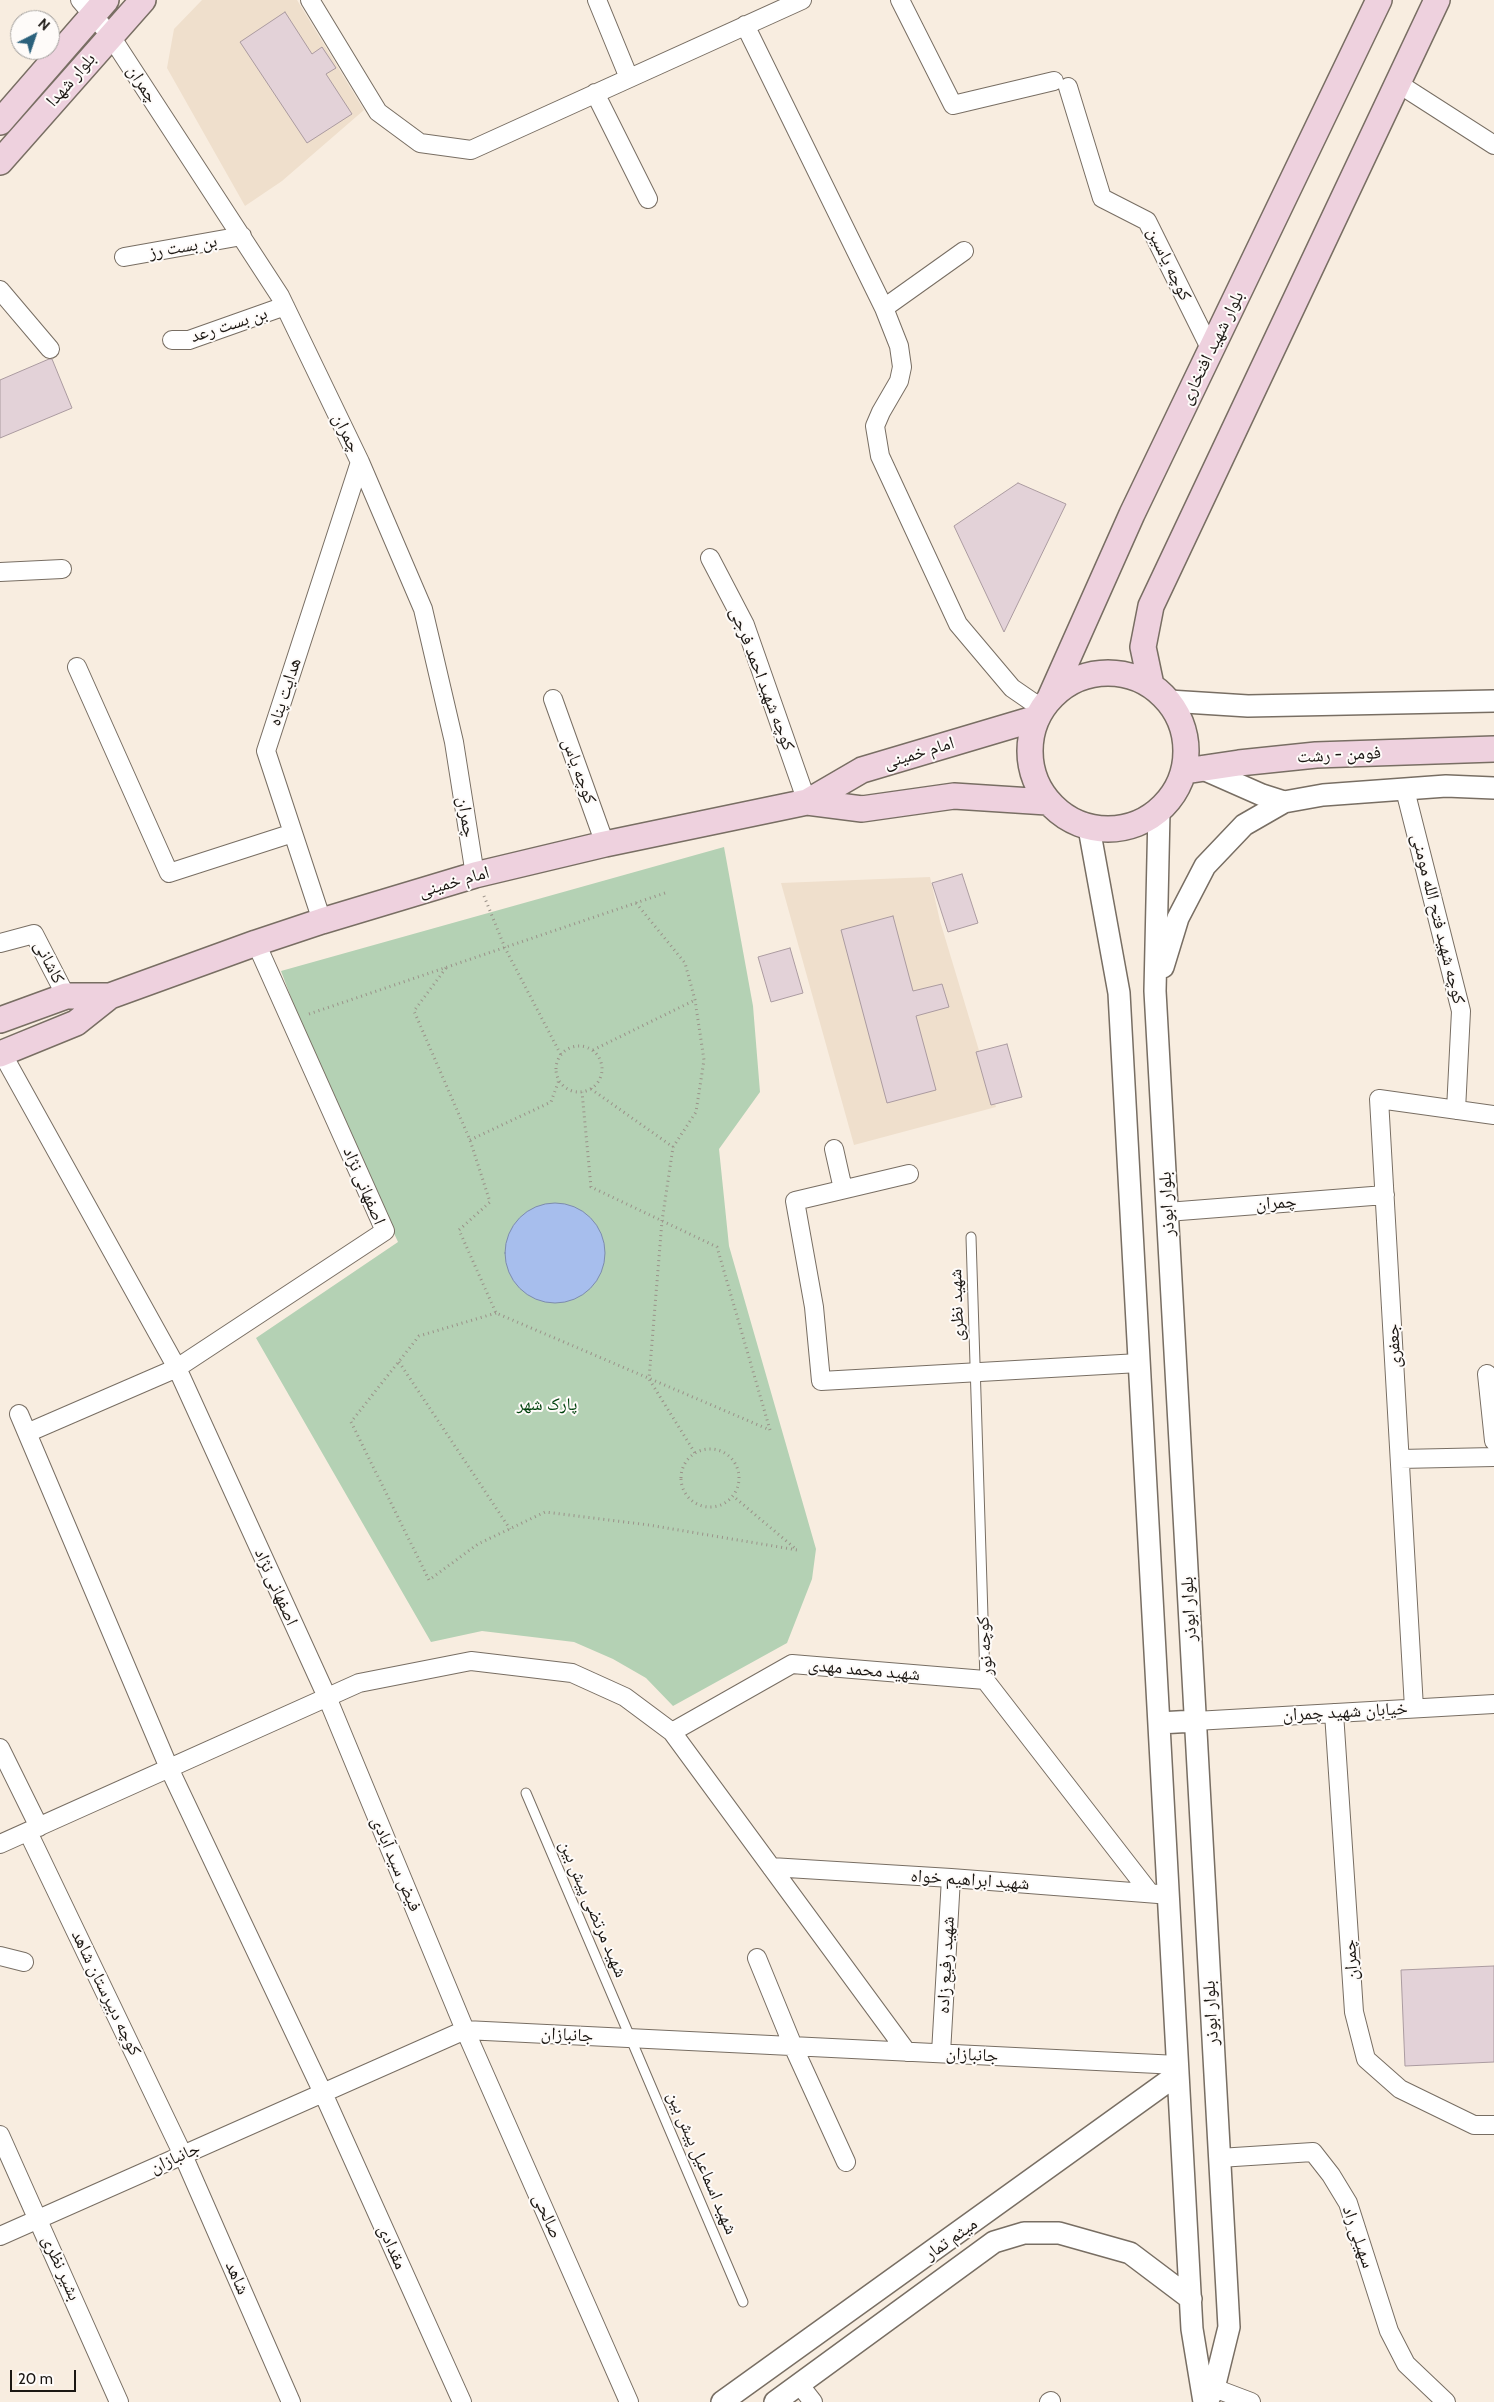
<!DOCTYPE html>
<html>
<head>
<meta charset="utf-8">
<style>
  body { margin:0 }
  #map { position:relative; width:1494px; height:2402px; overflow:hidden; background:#f8ede0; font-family:Cabin,sans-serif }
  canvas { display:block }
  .north { position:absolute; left:10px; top:10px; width:50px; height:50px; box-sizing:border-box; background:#fefbf9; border:1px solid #a3a09d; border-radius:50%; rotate:41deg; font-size:14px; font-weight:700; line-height:20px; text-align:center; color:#1b1713 }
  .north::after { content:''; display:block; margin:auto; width:18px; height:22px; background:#2b617c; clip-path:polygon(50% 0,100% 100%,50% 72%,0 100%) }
  .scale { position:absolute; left:10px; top:2370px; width:66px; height:22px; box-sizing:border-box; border:2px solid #1b1713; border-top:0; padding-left:6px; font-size:15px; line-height:18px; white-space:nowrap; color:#1b1713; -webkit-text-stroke:4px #fefbf9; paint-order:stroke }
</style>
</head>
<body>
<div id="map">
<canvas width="1494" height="2402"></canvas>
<div class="north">N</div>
<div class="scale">20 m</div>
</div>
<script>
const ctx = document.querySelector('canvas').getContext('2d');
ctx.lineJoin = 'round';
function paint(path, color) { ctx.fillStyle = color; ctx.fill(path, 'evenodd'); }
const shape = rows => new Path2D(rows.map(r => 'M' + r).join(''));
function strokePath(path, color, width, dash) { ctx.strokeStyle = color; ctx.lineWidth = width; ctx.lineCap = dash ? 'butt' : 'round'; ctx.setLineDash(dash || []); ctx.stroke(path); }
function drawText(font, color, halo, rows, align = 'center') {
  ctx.font = font + ' Cabin,"Noto Naskh Arabic",sans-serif'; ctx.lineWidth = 4; ctx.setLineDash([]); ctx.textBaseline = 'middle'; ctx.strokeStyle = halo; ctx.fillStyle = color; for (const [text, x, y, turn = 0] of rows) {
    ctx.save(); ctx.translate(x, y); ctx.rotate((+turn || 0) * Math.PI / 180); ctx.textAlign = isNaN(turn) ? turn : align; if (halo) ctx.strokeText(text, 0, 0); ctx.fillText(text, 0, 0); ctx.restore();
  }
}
paint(shape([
  [202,0,297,0,364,110,282,181,245,206,167,68,174,29],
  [930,877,940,921,996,1107,854,1145,781,883]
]), '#efdfcc');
paint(shape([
  [724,847,753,1006,760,1092,719,1149,729,1246,816,1549,812,1579,787,1643,673,1706,646,1678,613,1659,574,1642,482,1631,431,1642,256,1338,398,1242,316,1064,281,971]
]), '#b4d1b4');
const water = shape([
  '505 1253a50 50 0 1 1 100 0a50 50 0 1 1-100 0Z'
]);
paint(water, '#a7beed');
strokePath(water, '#7d8cac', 1);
const building = shape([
  [285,12,312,54,322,47,336,68,326,74,352,114,307,143,240,42,285,12],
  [49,359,52,359,72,408,0,438,0,380,49,359],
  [1018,483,1066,504,1004,632,954,526,1018,483],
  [962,874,978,923,948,932,932,883,962,874],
  [893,916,913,991,942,984,949,1007,916,1016,936,1090,887,1103,841,930,893,916],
  [790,948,803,993,771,1002,758,957,790,948],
  [1007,1044,1022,1097,991,1105,976,1052,1007,1044],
  [1494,1966,1494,2062,1405,2066,1401,1970,1494,1966]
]);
paint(building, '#e3d2d8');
strokePath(building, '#ab9ba0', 1);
const service = shape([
  [971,1237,985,1680],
  [526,1793,743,2302]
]);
const minor = shape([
  [80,0,110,35,280,296,360,462,423,609,454,742,475,875],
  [310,0,378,112,420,143,471,150,802,0],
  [597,0,629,78],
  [900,0,953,105,1054,81],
  [745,25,884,308,899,346,902,367,899,381,881,412,875,426,880,456,958,624,1012,688,1041,708],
  [1399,84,1494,145],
  [1068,87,1102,198,1147,221,1211,350],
  [595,93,648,199],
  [124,257,242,236],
  [0,290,50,349],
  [884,308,964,251],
  [172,340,189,340,285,306],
  [710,558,745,625,807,802],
  [0,572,62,569],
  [77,667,169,873,293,833],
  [553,699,605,844],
  [1405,790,1461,1011,1456,1110],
  [322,921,266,751,360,462],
  [0,943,34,934,66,996],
  [2,1053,177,1368,327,1697,465,2030,629,2402],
  [834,1149,843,1189],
  [909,1174,795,1201,814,1307,821,1381,1139,1363],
  [1167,1212,1385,1195],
  [1487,1374,1494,1441],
  [19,1414,169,1768,323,2093,462,2402],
  [27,1433,177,1368,385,1231,256,943],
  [1400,1459,1494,1457],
  [1414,1708,1379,1099,1494,1115],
  [1334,1713,1354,2012,1366,2059,1400,2089,1474,2125,1494,2125],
  [1195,1721,1494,1704],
  [672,1732,792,1664,985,1680,1150,1893],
  [0,1748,39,1827],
  [28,1832,183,2155,291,2402],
  [0,1844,359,1683,471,1661,572,1673,625,1697,672,1732,907,2052],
  [771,1867,951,1878,1158,1894],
  [0,1956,24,1962],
  [757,1958,793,2046,846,2162],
  [941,2053,951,1878],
  [0,2135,119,2402],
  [1219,2158,1313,2152,1331,2175,1348,2203,1389,2331,1406,2364,1446,2402],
  [0,2236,465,2030,1178,2065],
  [799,2384,813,2402],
  [1214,2388,1251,2402],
  [1049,2402,1051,2401]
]);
const tertiary = shape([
  [1169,701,1248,706,1494,701],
  [1203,769,1262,795,1284,802,1323,795,1446,786,1494,788],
  [1159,812,1155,991,1229,2327,1214,2388,1207,2402],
  [1089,828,1119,993,1192,2329,1204,2402],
  [1163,967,1178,918,1205,866,1244,825,1284,802],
  [1159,1723,1195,1721],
  [722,2402,1178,2074],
  [775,2402,994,2242,1024,2233,1059,2233,1130,2253,1191,2299]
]);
const secondary = shape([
  [0,122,106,0],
  [0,162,143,0],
  '1030 751a78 78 0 1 1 156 0a78 78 0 1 1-156 0Z',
  [1151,685,1143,647,1151,606,1437,0],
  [1050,698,1132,514,1379,0],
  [1185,771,1239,763,1316,755,1494,749],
  [807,802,862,809,954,796,1047,802],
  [0,1020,66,996,110,996],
  [0,1054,76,1023,110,996,256,943,322,921,475,875,605,844,807,802,862,770,1037,718]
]);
strokePath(service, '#786e63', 11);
strokePath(minor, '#786e63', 20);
strokePath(tertiary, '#786e63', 24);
strokePath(secondary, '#786e63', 28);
strokePath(shape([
  [484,896,505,948,561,1055],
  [636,903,685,963,695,1000,704,1060,696,1112,673,1147,662,1221,649,1379,695,1453],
  [446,968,414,1011,470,1140,490,1202,459,1230,496,1313,770,1430,717,1247,591,1187,582,1092],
  [309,1014,668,892],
  '556 1069a23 23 0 1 1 46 0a23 23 0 1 1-46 0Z',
  [593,1050,695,1000],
  [591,1089,673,1147],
  [470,1140,551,1102,559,1080],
  [496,1313,419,1336,351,1422,429,1580,478,1544,545,1512,649,1525,797,1550,733,1496],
  [399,1362,510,1529],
  '681 1478a29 29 0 1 1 58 0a29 29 0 1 1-58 0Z'
]), '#9a9289', 3, [1, 4]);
strokePath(service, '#fff', 9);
strokePath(minor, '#fff', 18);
strokePath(tertiary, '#fff', 21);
strokePath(secondary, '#eed1de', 25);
drawText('18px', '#1b1713', '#fefbf9', [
  ["بلوار شهدا",71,80,-49],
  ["چمران",142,84,57],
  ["بن بست رز",183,247,-10],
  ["کوچه یاسین",1169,264,64],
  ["بن بست رعد",229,325,-18],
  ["بلوار شهید افتخاری",1212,348,-64],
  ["چمران",346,433,64],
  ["کوچه شهید احمد فرجی",762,679,69],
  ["هدایت پناه",285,692,-72],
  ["امام خمینی",919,753,-17],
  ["فومن - رشت",1339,755,-3],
  ["کوچه یاس",579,771,70],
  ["چمران",466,817,81],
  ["امام خمینی",454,882,-16],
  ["کوچه شهید فتح الله مومنی",1438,919,76],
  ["کاشانی",49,962,63],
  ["اصفهانی نژاد",364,1186,67],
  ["چمران",1276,1203,-4],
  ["بلوار ابوذر",1167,1204,-93],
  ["شهید نظری",957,1305,-92],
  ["جعفری",1394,1346,-93],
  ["اصفهانی نژاد",276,1587,66],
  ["بلوار ابوذر",1189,1609,-93],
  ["کوچه نور",985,1646,-94],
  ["شهید محمد مهدی",864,1670,5],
  ["خیابان شهید چمران",1345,1712,-3],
  ["فیض سید آبادی",396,1864,67],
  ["شهید ابراهیم خواه",970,1880,4],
  ["شهید مرتضی پیش بین",593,1909,67],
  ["چمران",1351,1960,-94],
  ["شهید رفیع زاده",946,1965,-87],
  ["کوچه دبیرستان شاهد",106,1993,64],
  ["بلوار ابوذر",1211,2013,-93],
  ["جانبازان",567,2035,3],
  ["جانبازان",972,2055,3],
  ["جانبازان",175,2158,-24],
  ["شهید اسماعیل پیش بین",702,2163,67],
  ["صالحی",547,2216,66],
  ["سهیلی راد",1358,2237,71],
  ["میثم تمار",951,2239,-35],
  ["مقدادی",392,2247,66],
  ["بشیر نظری",61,2268,66],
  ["شاهد",237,2278,66]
]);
drawText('18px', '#00420d', '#fefbf9', [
  ["پارک شهر",547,1405]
]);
</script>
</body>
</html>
